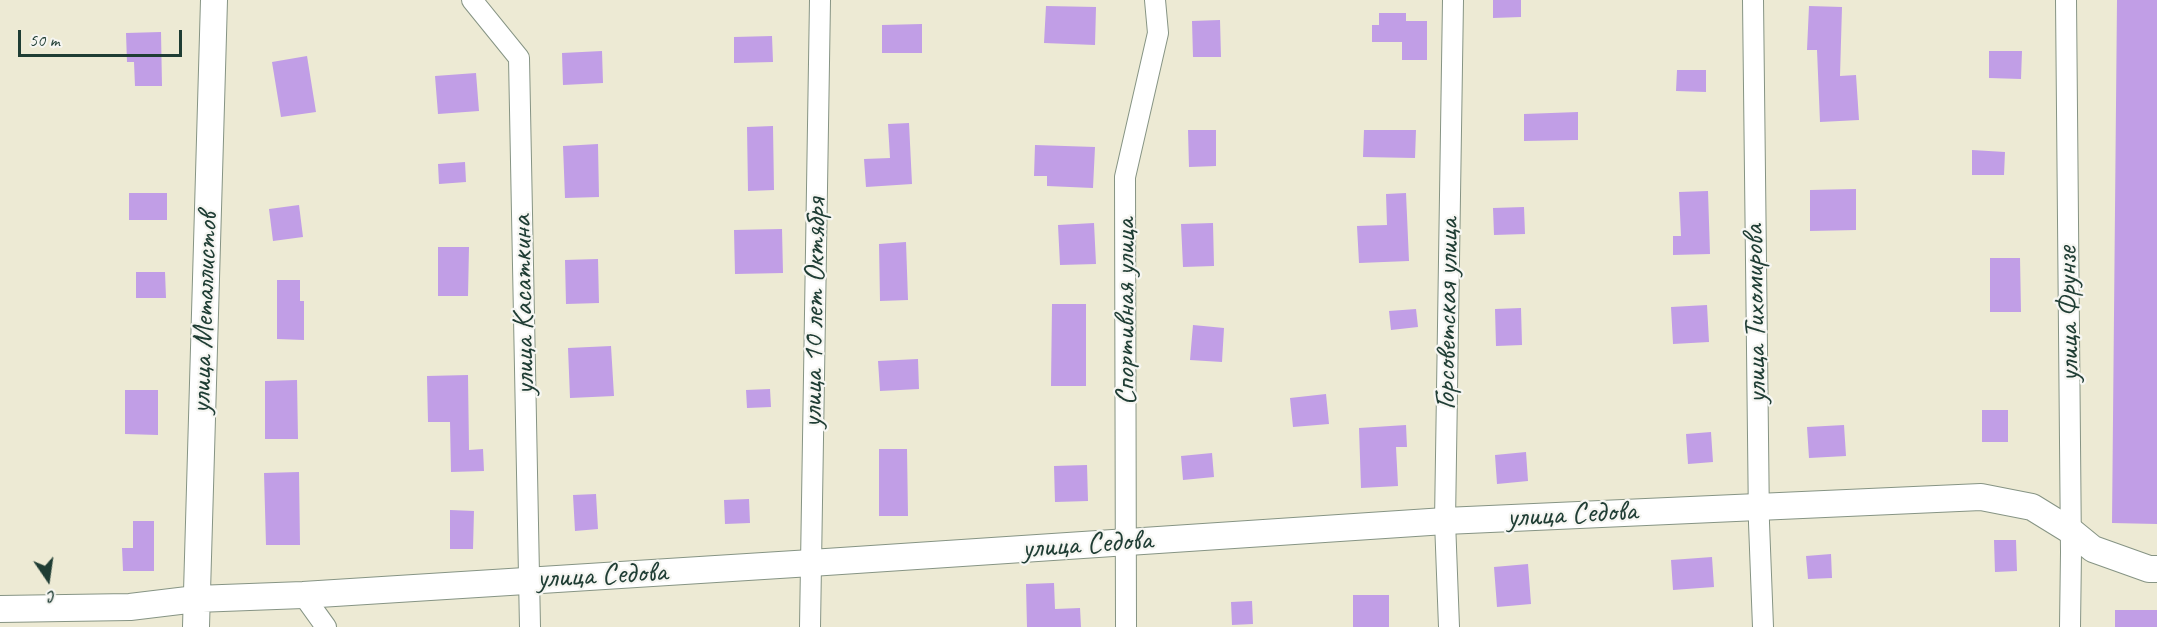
<!DOCTYPE html>
<html>
<head>
<meta charset="utf-8">
<style>
  body { margin:0 }
  #map { position:relative; width:2157px; height:627px; overflow:hidden; background:#edead4; font-family:Caveat,sans-serif }
  canvas { display:block }
  .north { position:absolute; left:18px; top:549px; width:60px; height:60px; -webkit-text-stroke:4px #f6f6f2; paint-order:stroke; rotate:167deg; font-size:16px; font-weight:700; line-height:24px; text-align:center; color:#1f3d34 }
  .north::after { content:''; display:block; margin:auto; width:21px; height:27px; background:#1f3d34; clip-path:polygon(50% 0,100% 100%,50% 72%,0 100%) }
  .scale { position:absolute; left:18px; top:30px; width:164px; height:27px; box-sizing:border-box; border:3px solid #1f3d34; border-top:0; padding-left:8px; font-size:18px; line-height:21px; white-space:nowrap; color:#1f3d34; -webkit-text-stroke:4px #f6f6f2; paint-order:stroke }
</style>
</head>
<body>
<div id="map">
<canvas width="2157" height="627"></canvas>
<div class="north">С</div>
<div class="scale">50 m</div>
</div>
<script>
const ctx = document.querySelector('canvas').getContext('2d');
ctx.lineJoin = 'round';
function paint(path, color) { ctx.fillStyle = color; ctx.fill(path, 'evenodd'); }
const shape = rows => new Path2D(rows.map(r => 'M' + r).join(''));
function strokePath(path, color, width, dash) { ctx.strokeStyle = color; ctx.lineWidth = width; ctx.lineCap = dash ? 'butt' : 'round'; ctx.setLineDash(dash || []); ctx.stroke(path); }
function drawText(font, color, halo, rows, align = 'center') {
  ctx.font = font + ' Caveat,sans-serif'; ctx.lineWidth = 4.5; ctx.setLineDash([]); ctx.textBaseline = 'middle'; ctx.strokeStyle = halo; ctx.fillStyle = color; for (const [text, x, y, turn = 0] of rows) {
    ctx.save(); ctx.translate(x, y); ctx.rotate((+turn || 0) * Math.PI / 180); ctx.textAlign = isNaN(turn) ? turn : align; if (halo) ctx.strokeText(text, 0, 0); ctx.fillText(text, 0, 0); ctx.restore();
  }
}
paint(shape([
  [1493,0,1521,0,1521,17,1493,18],
  [2117,0,2157,0,2157,524,2112,523],
  [1046,6,1096,7,1095,45,1044,43],
  [1809,6,1842,7,1840,76,1856,75,1859,120,1820,122,1817,50,1807,50],
  [1379,13,1406,13,1406,21,1427,21,1427,60,1402,60,1402,42,1372,42,1372,25,1379,25],
  [1220,20,1221,57,1193,57,1192,21],
  [922,24,922,53,882,53,882,25],
  [161,32,162,86,135,86,134,62,127,62,126,33],
  [772,36,773,62,734,63,734,37],
  [602,51,603,83,563,85,562,53],
  [1989,51,2022,51,2021,79,1989,78],
  [307,56,316,112,281,117,272,62],
  [1677,70,1706,70,1706,92,1676,91],
  [476,73,479,111,438,114,435,76],
  [1578,112,1578,140,1524,141,1524,114],
  [909,123,912,184,866,187,864,159,890,158,888,124],
  [773,126,774,190,748,191,747,127],
  [1188,130,1216,130,1216,166,1189,167],
  [1364,130,1416,130,1415,158,1363,157],
  [598,144,599,197,565,198,563,146],
  [1035,145,1095,147,1093,188,1047,186,1047,176,1034,176],
  [1972,150,2005,152,2004,175,1972,175],
  [465,162,466,182,439,184,438,164],
  [1856,189,1856,230,1810,231,1810,190],
  [1708,191,1710,254,1673,255,1673,236,1681,236,1679,192],
  [129,193,167,193,167,220,129,220],
  [1406,193,1409,261,1359,263,1357,226,1387,225,1386,194],
  [299,205,303,237,273,241,269,209],
  [1524,207,1525,234,1494,235,1493,208],
  [1094,223,1096,264,1060,265,1058,225],
  [1213,223,1214,266,1183,267,1181,224],
  [782,229,783,273,735,274,734,230],
  [906,242,908,300,880,301,879,244],
  [438,247,469,247,468,296,438,296],
  [1990,258,2020,258,2021,312,1990,312],
  [598,259,599,303,566,304,565,260],
  [136,272,165,272,166,298,136,298],
  [277,280,300,280,300,301,304,301,304,340,277,339],
  [1052,304,1086,304,1086,386,1051,386],
  [1707,305,1709,342,1673,344,1671,307],
  [1521,308,1522,345,1496,346,1495,309],
  [1416,309,1418,327,1391,330,1389,311],
  [1193,325,1224,328,1222,362,1190,360],
  [611,346,614,396,570,398,568,348],
  [918,359,919,389,880,391,878,361],
  [468,375,469,450,483,449,484,471,451,472,450,422,428,422,427,376],
  [297,380,298,439,265,439,265,381],
  [770,389,771,407,747,408,746,390],
  [125,390,158,390,158,435,125,434],
  [1326,394,1329,424,1293,427,1290,398],
  [1982,410,2008,410,2008,442,1982,442],
  [1406,425,1407,447,1396,447,1398,486,1361,488,1359,428],
  [1844,425,1846,456,1809,458,1807,427],
  [1711,432,1713,462,1688,464,1686,434],
  [879,449,907,449,908,516,879,516],
  [1526,452,1528,481,1497,484,1495,455],
  [1212,453,1214,477,1183,480,1181,456],
  [1087,465,1088,501,1055,502,1054,466],
  [299,472,300,545,266,545,264,473],
  [596,494,598,529,575,531,573,495],
  [749,499,750,523,725,524,724,500],
  [450,510,474,511,473,549,450,549],
  [133,521,154,521,154,571,123,571,122,548,133,548],
  [1994,540,2016,540,2017,571,1995,572],
  [1831,554,1832,578,1808,579,1806,556],
  [1712,557,1714,587,1673,590,1671,560],
  [1528,564,1531,604,1497,607,1494,567],
  [1054,583,1055,609,1080,608,1081,627,1027,627,1026,584],
  [1353,595,1389,595,1389,627,1353,627],
  [1252,601,1253,624,1232,625,1231,602],
  [2115,610,2157,610,2157,627,2115,627]
]), '#c19ee6');
const minor = shape([
  [472,0,519,58,530,627],
  [1753,0,1759,523,1763,627],
  [2066,0,2071,552,2070,627],
  [303,595,326,627],
  [810,627,820,0],
  [1126,627,1125,177,1158,33,1155,0],
  [1449,627,1445,521,1453,0]
]);
const tertiary = shape([
  [0,609,130,607,196,599,303,595,811,563,1445,521,1981,497,2032,507,2071,531,2093,549,2149,569,2157,569],
  [196,627,214,0]
]);
strokePath(minor, '#869484', 22);
strokePath(tertiary, '#869484', 28);
strokePath(minor, '#fff', 20);
strokePath(tertiary, '#fff', 26);
drawText('30px', '#1f3d34', '#f6f6f2', [
  ["улица Касаткина",524,305,-91],
  ["Спортивная улица",1126,312,-90],
  ["улица Металлистов",205,313,-88],
  ["улица 10 лет Октября",815,313,-89],
  ["Горсоветская улица",1448,314,-89],
  ["улица Тихомирова",1756,314,-91],
  ["улица Фрунзе",2069,314,-91],
  ["улица Седова",1572,515,-3],
  ["улица Седова",1087,545,-4],
  ["улица Седова",602,576,-3]
]);
</script>
</body>
</html>
